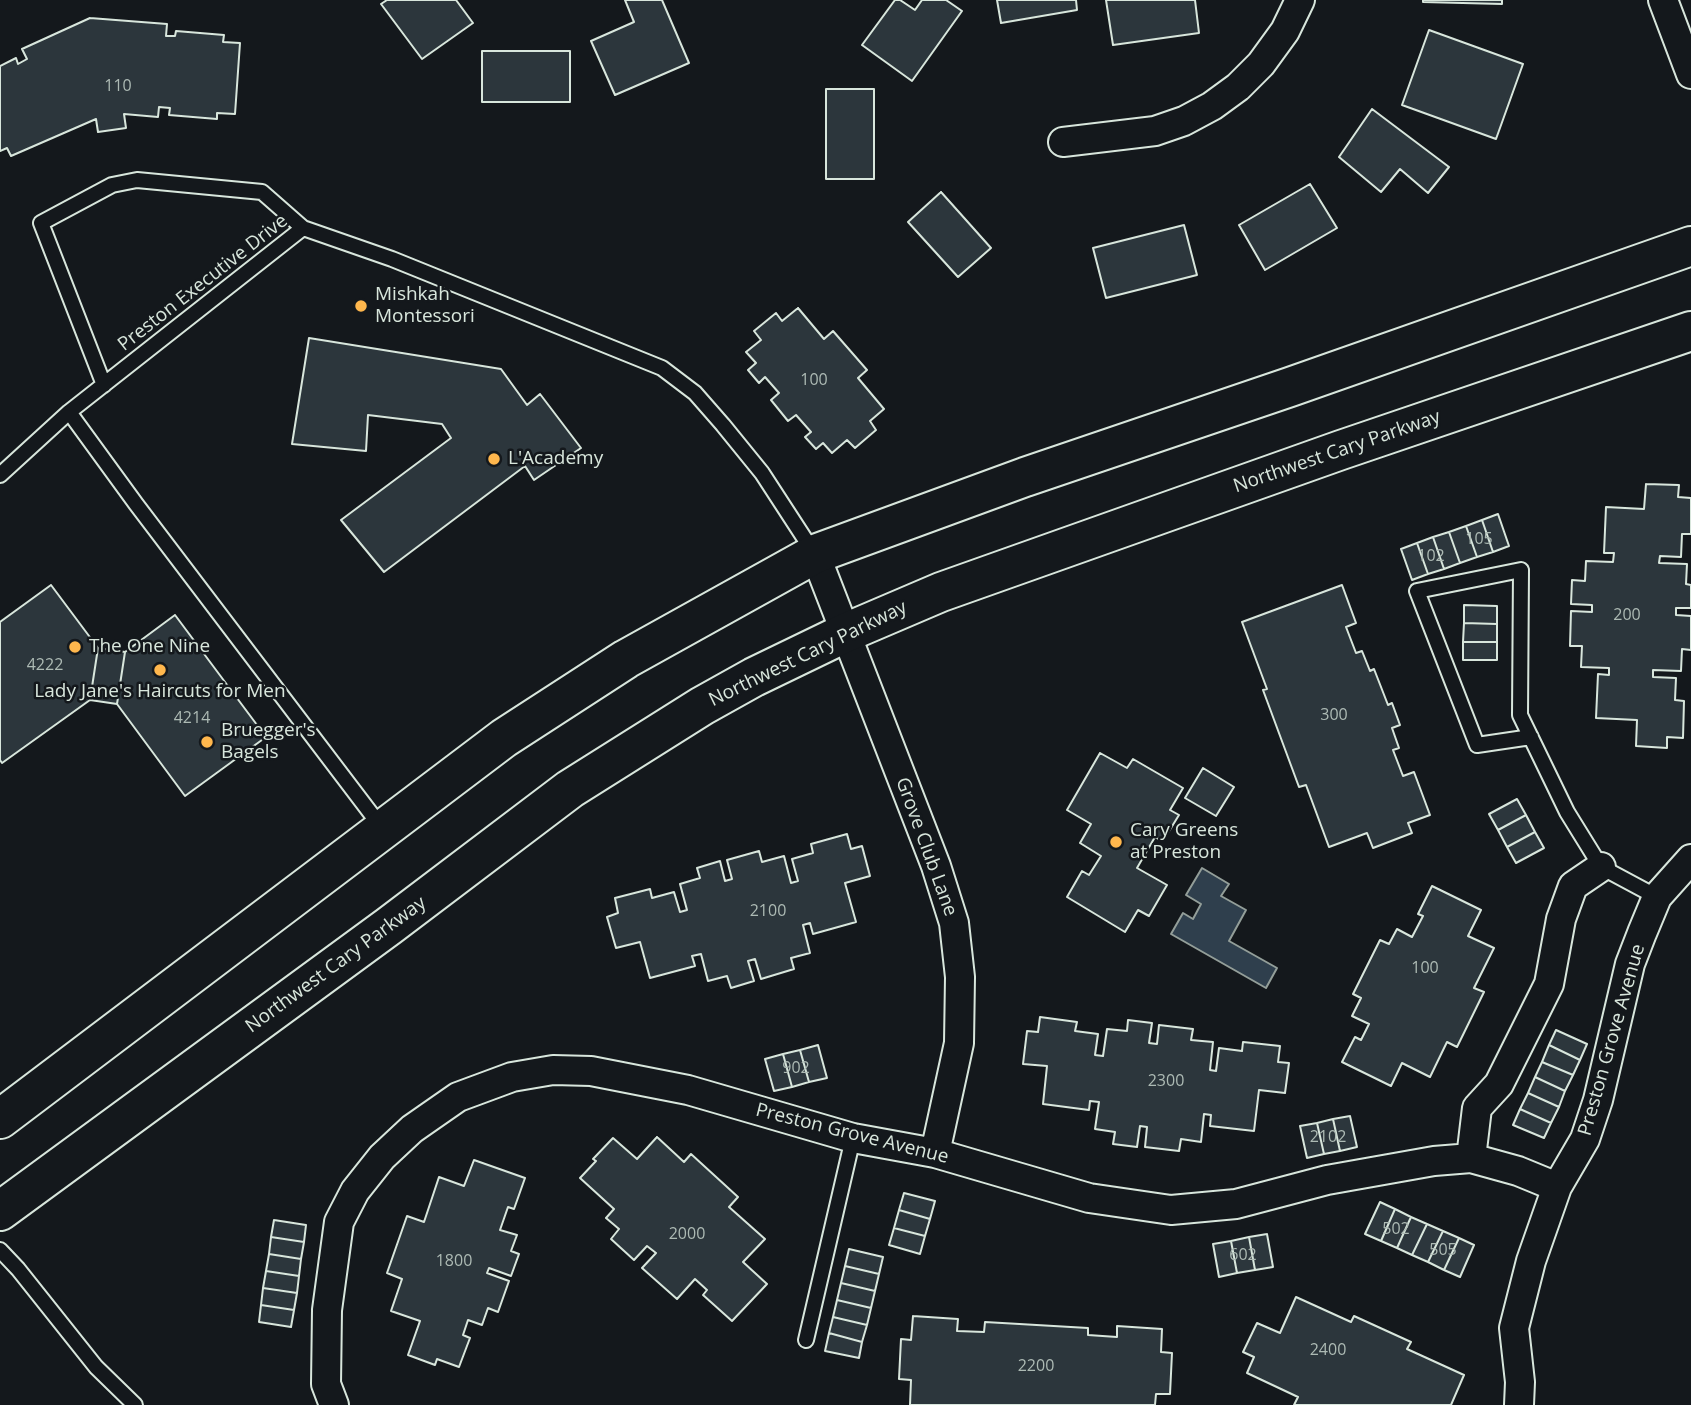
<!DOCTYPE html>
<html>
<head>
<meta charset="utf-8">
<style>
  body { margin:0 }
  canvas { display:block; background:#14181c }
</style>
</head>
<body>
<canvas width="1691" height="1405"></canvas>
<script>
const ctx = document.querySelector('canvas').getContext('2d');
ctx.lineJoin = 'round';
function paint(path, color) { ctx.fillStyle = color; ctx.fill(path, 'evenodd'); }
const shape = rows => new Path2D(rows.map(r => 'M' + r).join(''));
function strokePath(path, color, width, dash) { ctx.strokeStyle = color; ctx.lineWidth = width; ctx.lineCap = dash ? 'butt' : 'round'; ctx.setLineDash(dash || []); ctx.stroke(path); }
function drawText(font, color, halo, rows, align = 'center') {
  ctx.font = font + ' "Open Sans",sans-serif'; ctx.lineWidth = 5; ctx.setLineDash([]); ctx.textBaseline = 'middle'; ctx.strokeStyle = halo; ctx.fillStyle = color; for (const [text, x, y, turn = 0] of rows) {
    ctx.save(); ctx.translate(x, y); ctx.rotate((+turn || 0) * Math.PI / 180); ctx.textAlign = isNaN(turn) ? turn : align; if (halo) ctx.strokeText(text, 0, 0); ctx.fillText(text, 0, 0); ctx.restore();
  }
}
const water = shape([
  [1202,868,1229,884,1221,896,1246,910,1229,941,1277,968,1266,988,1171,934,1183,913,1193,919,1201,904,1186,895,1202,868]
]);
paint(water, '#2f3f4d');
strokePath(water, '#939e99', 2);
const building = shape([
  [387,0,456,0,473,23,422,59,381,4,387,0],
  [625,0,662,0,689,63,615,95,591,41,634,22,625,0],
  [895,0,900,0,915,10,922,0,946,0,962,11,912,81,862,45,895,0],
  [997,0,1076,0,1077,10,1001,23,997,0],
  [1106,0,1195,0,1199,33,1113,45,1106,0],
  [1423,0,1502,0,1502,4,1423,2,1423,0],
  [90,18,167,24,166,36,175,36,176,31,224,35,223,42,240,43,235,114,217,113,217,119,169,115,170,108,159,107,158,117,124,114,126,128,98,132,96,119,11,156,7,148,0,151,0,66,16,58,18,64,27,59,22,49,90,18],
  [1429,30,1523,64,1496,139,1402,105,1429,30],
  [482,51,570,51,570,102,482,102,482,51],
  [826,89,874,89,874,179,826,179,826,89],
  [1372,109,1449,167,1428,193,1400,169,1381,192,1339,157,1372,109],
  [1310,184,1337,228,1265,270,1239,225,1310,184],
  [941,192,991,248,958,277,908,222,941,192],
  [1184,225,1197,275,1106,298,1093,248,1184,225],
  [798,308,824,339,833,331,867,370,858,378,884,409,870,421,876,430,855,448,847,440,832,453,823,443,816,449,805,437,811,432,796,415,788,421,771,400,779,393,765,377,759,383,748,370,756,363,746,352,761,340,754,331,776,313,782,321,798,308],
  [309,338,501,369,527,405,540,394,581,448,534,480,525,466,384,572,341,520,451,438,442,424,368,415,366,451,292,444,309,338],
  [1646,484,1679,485,1678,497,1691,498,1691,534,1682,534,1681,557,1660,556,1659,563,1687,564,1686,584,1691,585,1691,608,1676,608,1676,615,1691,616,1691,650,1682,649,1681,671,1653,670,1653,677,1676,678,1675,700,1684,701,1683,738,1667,737,1667,748,1636,746,1637,720,1596,718,1598,674,1609,675,1609,668,1581,667,1582,646,1570,646,1571,611,1592,612,1592,605,1571,604,1572,580,1585,581,1586,561,1613,562,1614,553,1604,553,1606,507,1644,509,1646,484],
  [1498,514,1509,546,1493,552,1482,520,1498,514],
  [1482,520,1493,552,1477,557,1466,526,1482,520],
  [1466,526,1477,557,1460,563,1449,532,1466,526],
  [1449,532,1460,563,1444,569,1433,537,1449,532],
  [1433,537,1444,569,1428,574,1417,543,1433,537],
  [1417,543,1428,574,1412,580,1401,549,1417,543],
  [51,585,98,648,90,700,2,763,0,760,0,622,51,585],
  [1342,585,1356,623,1346,627,1356,653,1362,651,1370,671,1374,669,1388,705,1392,703,1400,725,1392,728,1399,748,1393,750,1403,776,1414,772,1430,815,1408,823,1412,833,1373,848,1367,833,1329,847,1306,785,1299,787,1263,690,1267,689,1242,622,1342,585],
  [1464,605,1497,606,1497,624,1464,623,1464,605],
  [175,615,266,737,185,796,117,704,125,652,175,615],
  [1464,623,1497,624,1497,642,1463,642,1464,623],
  [1463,642,1497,642,1497,660,1463,660,1463,642],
  [98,648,125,652,117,704,90,700,98,648],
  [1100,753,1127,768,1133,759,1183,788,1170,810,1179,815,1163,841,1155,837,1137,868,1167,885,1149,916,1138,910,1125,932,1067,897,1082,871,1089,875,1101,856,1080,843,1091,824,1067,810,1100,753],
  [1203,768,1234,787,1216,816,1185,798,1203,768],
  [1517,799,1526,815,1498,830,1489,814,1517,799],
  [1526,815,1535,832,1507,847,1498,830,1526,815],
  [1535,832,1544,848,1516,863,1507,847,1535,832],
  [847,834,851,849,862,846,870,876,845,883,856,922,813,934,810,923,803,925,810,953,791,958,794,969,761,979,755,959,748,961,754,981,731,988,727,976,708,981,701,954,692,956,695,966,650,978,640,942,616,948,607,917,618,913,615,898,650,889,652,898,674,892,680,912,687,910,680,884,700,878,697,868,720,861,725,881,732,879,727,860,759,851,762,862,784,856,791,883,798,881,792,859,813,853,811,844,847,834],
  [1432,886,1481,910,1468,936,1494,948,1474,988,1484,992,1457,1047,1447,1042,1430,1077,1402,1063,1391,1086,1342,1062,1355,1037,1361,1040,1369,1024,1352,1016,1361,998,1353,994,1380,940,1389,944,1397,929,1412,937,1423,916,1418,914,1432,886],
  [1040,1017,1077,1022,1075,1031,1098,1034,1095,1055,1103,1056,1107,1029,1127,1031,1128,1020,1152,1023,1149,1043,1157,1044,1159,1025,1193,1029,1191,1040,1213,1042,1210,1070,1216,1071,1219,1048,1242,1051,1243,1042,1280,1046,1278,1062,1289,1063,1285,1093,1259,1090,1254,1131,1210,1126,1211,1115,1204,1114,1201,1142,1181,1139,1179,1151,1145,1147,1147,1127,1140,1126,1137,1147,1113,1144,1115,1132,1095,1129,1099,1102,1090,1101,1089,1110,1043,1104,1047,1066,1023,1064,1027,1031,1038,1032,1040,1017],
  [1556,1030,1587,1044,1580,1060,1549,1045,1556,1030],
  [818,1045,827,1078,809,1082,800,1050,818,1045],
  [1549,1045,1580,1060,1573,1075,1542,1062,1549,1045],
  [800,1050,809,1082,792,1087,783,1054,800,1050],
  [783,1054,792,1087,774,1091,765,1059,783,1054],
  [1542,1062,1573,1075,1565,1091,1535,1077,1542,1062],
  [1535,1077,1565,1091,1559,1107,1528,1093,1535,1077],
  [1528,1093,1559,1107,1551,1123,1520,1109,1528,1093],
  [1520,1109,1551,1123,1544,1138,1513,1125,1520,1109],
  [1350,1116,1357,1147,1340,1151,1333,1119,1350,1116],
  [1333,1119,1340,1151,1324,1154,1317,1123,1333,1119],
  [1317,1123,1324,1154,1307,1158,1300,1126,1317,1123],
  [657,1137,684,1162,691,1154,738,1197,729,1207,765,1239,743,1262,767,1284,732,1321,703,1295,707,1290,695,1279,677,1299,642,1268,656,1253,647,1246,634,1260,611,1239,619,1229,606,1218,614,1209,580,1178,596,1161,593,1159,613,1138,637,1159,657,1137],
  [474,1160,525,1178,514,1209,508,1207,500,1230,517,1235,511,1251,519,1254,511,1276,489,1268,487,1273,509,1281,498,1312,488,1308,482,1325,468,1320,463,1335,470,1338,459,1367,437,1359,435,1365,408,1355,420,1321,391,1311,402,1279,387,1273,407,1216,424,1222,439,1177,464,1186,474,1160],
  [904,1193,935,1201,930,1219,899,1210,904,1193],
  [1380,1202,1395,1209,1381,1241,1365,1234,1380,1202],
  [1395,1209,1411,1217,1397,1248,1381,1241,1395,1209],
  [899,1210,930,1219,925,1236,894,1228,899,1210],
  [1411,1217,1427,1224,1412,1255,1397,1248,1411,1217],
  [274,1220,306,1225,304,1242,271,1237,274,1220],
  [1427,1224,1443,1231,1428,1262,1412,1255,1427,1224],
  [894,1228,925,1236,920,1254,889,1245,894,1228],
  [1443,1231,1459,1238,1444,1270,1428,1262,1443,1231],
  [1267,1234,1273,1267,1255,1270,1249,1237,1267,1234],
  [271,1237,304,1242,301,1259,269,1254,271,1237],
  [1249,1237,1255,1270,1237,1273,1231,1241,1249,1237],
  [1459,1238,1474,1245,1460,1277,1444,1270,1459,1238],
  [1231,1241,1237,1273,1219,1277,1213,1244,1231,1241],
  [849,1249,883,1257,879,1274,845,1266,849,1249],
  [269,1254,301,1259,299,1276,266,1271,269,1254],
  [845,1266,879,1274,875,1291,841,1283,845,1266],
  [266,1271,299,1276,297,1293,263,1288,266,1271],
  [841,1283,875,1291,871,1308,837,1300,841,1283],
  [263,1288,297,1293,294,1310,261,1305,263,1288],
  [1296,1297,1351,1322,1354,1316,1411,1342,1407,1349,1464,1375,1451,1405,1294,1405,1298,1397,1247,1373,1254,1357,1243,1352,1257,1323,1280,1333,1296,1297],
  [837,1300,871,1308,867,1325,833,1317,837,1300],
  [261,1305,294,1310,291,1327,259,1322,261,1305],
  [913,1316,958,1319,957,1331,984,1332,985,1322,1088,1328,1088,1335,1117,1337,1117,1326,1162,1329,1161,1352,1172,1353,1170,1394,1156,1394,1155,1405,910,1405,911,1380,899,1379,901,1339,911,1340,913,1316],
  [833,1317,867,1325,862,1342,829,1333,833,1317],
  [829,1333,862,1342,859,1358,825,1351,829,1333]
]);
paint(building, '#2c363c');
strokePath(building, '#d8e6dc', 2);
const service = shape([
  [104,385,41,223,112,185,137,180,262,192,303,228],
  [69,412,136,504,382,828],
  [0,475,69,412,303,228,392,259,662,368,695,393,723,425,762,473,814,553],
  [1531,737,1477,745,1417,591,1521,570,1520,715,1567,812,1601,867,1657,897],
  [0,1250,18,1269,96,1367,135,1405],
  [806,1340,853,1138]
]);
const minor = shape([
  [1663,0,1691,74],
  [1063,142,1155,131,1184,121,1212,106,1238,87,1261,64,1285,31,1300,0],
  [815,554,936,866,954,923,960,977,959,1043,935,1153],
  [1471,1158,1477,1108,1499,1084,1549,984,1561,919,1573,886,1601,867],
  [334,1405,326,1384,327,1310,339,1222,355,1191,382,1157,412,1129,458,1097,512,1077,553,1070,591,1071,688,1090,853,1138,935,1153,1089,1198,1171,1210,1236,1204,1327,1180,1434,1161,1471,1158,1518,1171,1557,1187],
  [1519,1405,1520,1382,1514,1328,1531,1261,1557,1187,1585,1139,1598,1100,1630,964,1642,933,1657,897,1691,859]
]);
const primary = shape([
  [0,1119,504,738,626,659,815,554,1025,477,1290,387,1691,246],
  [0,1211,389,926,570,789,702,706,754,677,845,633,941,592,1341,450,1691,331]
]);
strokePath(service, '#d8e6dc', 18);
strokePath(minor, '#d8e6dc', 32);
strokePath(primary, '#d8e6dc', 42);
strokePath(service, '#14181c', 14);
strokePath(minor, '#14181c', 28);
strokePath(primary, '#14181c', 38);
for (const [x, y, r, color] of [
  [361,306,7,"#ffb74d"],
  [494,459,7,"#ffb74d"],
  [75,647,7,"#ffb74d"],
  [160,670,7,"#ffb74d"],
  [207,742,7,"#ffb74d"],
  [1116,842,7,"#ffb74d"]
]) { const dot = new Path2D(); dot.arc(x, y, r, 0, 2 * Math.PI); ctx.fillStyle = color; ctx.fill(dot); strokePath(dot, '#14181c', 2.5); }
drawText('16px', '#adbab4', null, [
  ["110",118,86],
  ["100",814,380],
  ["105",1479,539],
  ["102",1431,556],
  ["200",1627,615],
  ["4222",45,665],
  ["300",1334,715],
  ["4214",192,718],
  ["2100",768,911],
  ["100",1425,968],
  ["902",796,1068],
  ["2300",1166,1081],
  ["2102",1328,1137],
  ["502",1396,1229],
  ["2000",687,1234],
  ["505",1443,1250],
  ["602",1243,1255],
  ["1800",454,1261],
  ["2400",1328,1350],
  ["2200",1036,1366]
]);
drawText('19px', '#d8e6dc', '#14181c', [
  ["Preston Executive Drive",203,283,-38],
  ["Northwest Cary Parkway",1337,452,-19],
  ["Northwest Cary Parkway",808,654,-26],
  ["Grove Club Lane",926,847,70],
  ["Northwest Cary Parkway",336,965,-36],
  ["Preston Grove Avenue",1612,1040,-74],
  ["Preston Grove Avenue",852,1134,14]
]);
drawText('19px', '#d8e6dc', '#14181c', [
  ["Mishkah",375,295],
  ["Montessori",375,317],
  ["L'Academy",508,459],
  ["The One Nine",89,647],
  ["Lady Jane's Haircuts for Men",160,692,"center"],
  ["Bruegger's",221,731],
  ["Bagels",221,753],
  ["Cary Greens",1130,831],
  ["at Preston",1130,853]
], 'left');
</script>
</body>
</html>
